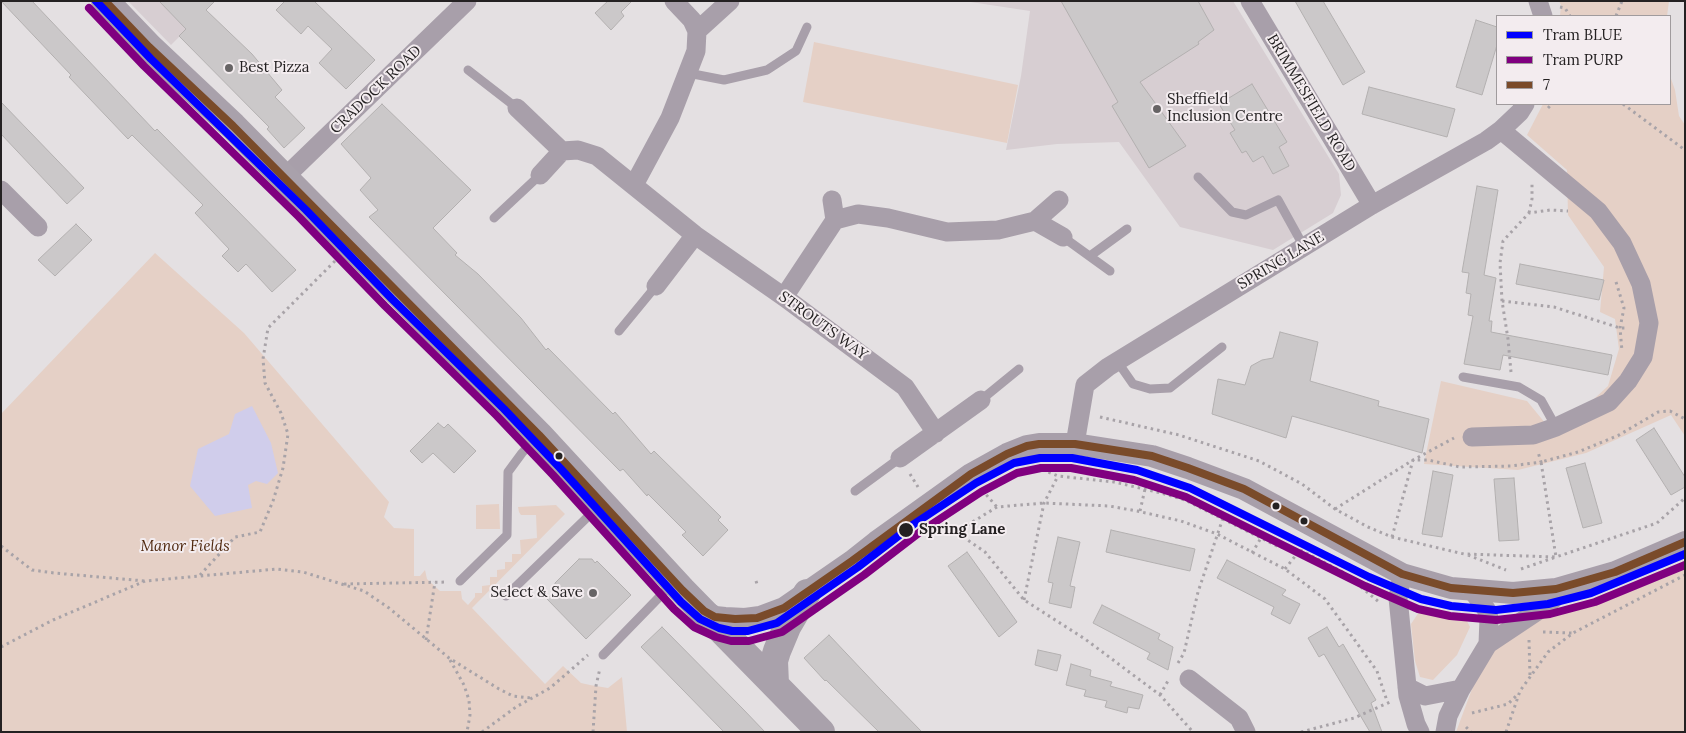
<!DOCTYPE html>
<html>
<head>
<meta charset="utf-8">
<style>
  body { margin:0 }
  #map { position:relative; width:1686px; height:733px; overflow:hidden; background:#e4e0e2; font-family:Lora,serif }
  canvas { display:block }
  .frame { position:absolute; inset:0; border:2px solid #242122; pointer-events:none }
  .legend { position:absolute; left:1496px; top:15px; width:175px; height:90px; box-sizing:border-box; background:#f3ecef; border:1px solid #a09b9d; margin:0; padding:6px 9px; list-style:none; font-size:15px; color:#242122 }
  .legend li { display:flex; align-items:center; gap:10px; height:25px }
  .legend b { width:25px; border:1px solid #a09b9d }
</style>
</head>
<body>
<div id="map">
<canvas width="1686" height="733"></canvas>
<div class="frame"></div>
<ul class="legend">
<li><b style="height:6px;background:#00f"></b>Tram BLUE</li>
<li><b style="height:6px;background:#800080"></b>Tram PURP</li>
<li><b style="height:6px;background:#7a4b2a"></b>7</li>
</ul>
</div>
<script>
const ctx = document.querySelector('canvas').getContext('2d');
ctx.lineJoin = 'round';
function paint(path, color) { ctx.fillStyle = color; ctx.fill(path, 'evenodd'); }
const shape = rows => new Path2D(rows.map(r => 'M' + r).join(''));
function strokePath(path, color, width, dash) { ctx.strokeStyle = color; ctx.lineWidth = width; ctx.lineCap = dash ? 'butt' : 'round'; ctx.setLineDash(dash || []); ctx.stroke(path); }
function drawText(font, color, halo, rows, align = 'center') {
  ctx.font = font + ' Lora,serif'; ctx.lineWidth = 4; ctx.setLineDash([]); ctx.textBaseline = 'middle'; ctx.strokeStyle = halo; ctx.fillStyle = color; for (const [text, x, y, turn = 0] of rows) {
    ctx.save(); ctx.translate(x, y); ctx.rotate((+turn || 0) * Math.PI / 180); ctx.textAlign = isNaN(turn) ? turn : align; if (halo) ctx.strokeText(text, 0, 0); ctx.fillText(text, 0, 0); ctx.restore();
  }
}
paint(shape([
  [128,1,215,1,171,45],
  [964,1,1233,1,1339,174,1341,195,1333,213,1273,250,1180,227,1119,142,1057,144,1006,150,1021,76,1030,11]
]), '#d7ced2');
paint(shape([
  [1559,1,1669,1,1667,16,1560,16,1561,5],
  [814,42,1018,85,1007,143,803,102],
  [1670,76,1675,90,1679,116,1685,125,1685,436,1671,415,1586,453,1518,470,1424,464,1441,381,1527,401,1555,435,1608,386,1619,349,1615,319,1600,312,1604,267,1568,215,1567,170,1527,135,1543,104,1670,104],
  [155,253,244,333,389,502,384,517,394,528,414,529,414,576,420,576,425,570,427,579,440,591,461,591,462,599,468,605,475,597,475,593,482,593,482,586,490,585,490,577,497,577,497,570,505,569,505,562,512,562,512,554,521,554,520,540,537,538,536,515,521,515,519,512,518,507,556,505,565,514,472,608,545,684,563,666,581,683,590,685,608,688,622,677,627,732,1,732,1,414],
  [499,504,500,529,476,529,476,505],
  [1685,561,1685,732,1456,732,1475,681,1500,634,1525,610,1561,608,1601,597],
  [1434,610,1465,617,1470,627,1457,655,1433,680,1420,677,1415,661,1411,624,1419,612]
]), '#e5d0c6');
paint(shape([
  [252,406,271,443,278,473,267,484,256,481,248,485,252,508,215,516,190,486,198,449,229,434,235,414]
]), '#d0cdeb');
const building = shape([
  [1,1,32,1,155,131,157,129,296,270,272,292,246,264,238,272,222,256,229,249,195,213,203,205,132,135,128,139,69,77,71,75,1,1],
  [159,1,215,1,206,10,252,54,282,90,275,97,305,128,284,148,267,129,269,127,179,36,186,29,159,1],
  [285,1,314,1,375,60,346,89,319,63,332,49,308,26,301,34,276,10,285,1],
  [608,1,632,1,621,12,624,16,611,30,595,13,608,1],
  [1061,1,1198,1,1214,30,1198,42,1199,44,1140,82,1186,146,1149,168,1112,106,1118,102,1061,1],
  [1295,1,1323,1,1365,72,1343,85,1295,1],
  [1476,20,1497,27,1497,45,1482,95,1456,87,1476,20],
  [1252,84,1287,142,1279,147,1289,166,1273,174,1263,156,1253,162,1246,151,1242,153,1230,133,1235,130,1219,104,1252,84],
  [1369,87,1455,109,1447,137,1362,114,1369,87],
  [1,102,84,188,67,204,1,134,1,102],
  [382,104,471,190,433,228,457,253,455,255,478,274,521,318,546,350,548,348,613,414,615,412,651,454,654,451,721,517,718,520,728,530,703,556,682,535,686,532,648,494,647,496,623,469,620,471,369,217,378,210,360,190,371,178,341,144,382,104],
  [1477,186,1498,190,1484,275,1496,278,1489,321,1492,321,1491,332,1612,355,1608,375,1503,355,1500,370,1464,364,1473,316,1468,315,1471,294,1466,293,1469,273,1462,272,1477,186],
  [76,224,92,240,55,276,38,260,76,224],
  [1520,264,1604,280,1599,300,1516,284,1520,264],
  [1280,332,1318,342,1310,381,1379,401,1378,406,1429,419,1422,453,1292,416,1286,438,1212,414,1218,379,1245,385,1251,366,1262,360,1273,358,1280,332],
  [438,423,444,428,448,424,476,451,454,473,433,453,422,463,410,451,438,423],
  [1654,428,1685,477,1685,487,1671,495,1636,440,1654,428],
  [1585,463,1602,523,1583,528,1566,468,1585,463],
  [1433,471,1453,475,1442,537,1422,534,1433,471],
  [1514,478,1519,540,1499,541,1494,479,1514,478],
  [1111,530,1195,549,1190,571,1106,552,1111,530],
  [1058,537,1080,542,1070,586,1075,587,1071,608,1049,603,1053,583,1048,582,1058,537],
  [967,552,1017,622,999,637,948,566,967,552],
  [579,559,592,559,595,563,597,561,631,595,586,639,547,599,555,591,555,583,579,559],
  [1227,560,1286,590,1282,595,1300,604,1290,624,1271,614,1274,607,1217,578,1227,560],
  [1102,605,1160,634,1158,639,1173,647,1168,670,1147,659,1150,653,1093,623,1102,605],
  [662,627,743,709,765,732,724,732,641,647,662,627],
  [1327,627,1339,647,1343,644,1376,700,1371,703,1382,732,1370,732,1324,654,1319,657,1308,638,1327,627],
  [829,635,880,689,922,732,879,732,826,680,825,681,804,658,829,635],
  [1038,650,1061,655,1057,671,1035,665,1038,650],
  [1071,664,1091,670,1090,676,1112,682,1110,686,1143,695,1139,709,1128,707,1127,713,1105,707,1107,701,1084,696,1086,690,1066,685,1071,664]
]);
paint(building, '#cbc8c9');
strokePath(building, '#b3b0b0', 1);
strokePath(shape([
  [1560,7,1565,8,1570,16],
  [1616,16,1622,1],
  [1623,104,1685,150],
  [1548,108,1552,104],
  [1529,213,1532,199,1532,182],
  [1616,282,1624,308,1620,328,1622,351],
  [1502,301,1554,307,1620,328,1628,328],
  [1511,372,1508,339,1502,301,1500,263,1503,241,1529,213,1550,210,1568,211],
  [1100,417,1179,435,1259,461,1302,484,1335,509,1368,527,1392,537,1464,554,1556,557,1657,523,1685,498],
  [1041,464,1041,469,1058,476,1114,482,1161,493,1185,500,1279,547,1300,550,1343,572,1379,602],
  [910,474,918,487],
  [982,490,997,507],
  [1335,509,1413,460,1454,438],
  [1140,511,1145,489],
  [932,530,956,532,985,552,1024,600,1085,639,1160,695,1193,732],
  [956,532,997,507,1044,503,1109,506,1137,511,1181,521,1217,534,1285,569,1325,599,1377,671,1387,701],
  [1392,537,1413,460,1428,460,1460,467,1511,466,1541,462,1538,452],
  [1,546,32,570,54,573,145,581],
  [1252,553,1261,538],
  [1468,555,1506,570],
  [1285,569,1300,550],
  [1521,569,1556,557,1541,462,1578,452,1619,435,1658,412,1670,411,1685,419],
  [200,575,235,537,260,532,273,501,283,468,288,434,281,413,265,383,263,359,268,328,335,261],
  [756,581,757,584],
  [344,584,448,582],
  [1024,600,1044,503,1058,476],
  [1543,632,1572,633],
  [426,640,435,582],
  [1529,640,1530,676],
  [1,647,53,620,145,581,277,569,303,572,364,591,389,608,449,658,499,689,513,696,531,698],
  [450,660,464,685,469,700,470,715,467,732],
  [1178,663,1184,653,1198,592,1223,518],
  [1160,695,1169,679],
  [1472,713,1508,704,1518,694],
  [1466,727,1471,732],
  [482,732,516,707,550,688,588,655],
  [593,732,596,686,600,668],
  [1301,732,1354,718,1390,702],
  [1506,732,1520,691,1548,652,1573,633,1685,575]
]), '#a8a3a8', 3, [2.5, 4]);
strokePath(shape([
  [468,70,517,108],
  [688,73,724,80,767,70,796,51,807,27],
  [1198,177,1232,212,1246,215,1278,200,1304,247],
  [494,218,540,175],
  [1063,237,1110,271],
  [1090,256,1127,229],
  [619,331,656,286],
  [1117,361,1133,384,1150,389,1170,388,1222,347],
  [1463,377,1519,387,1541,400,1556,427],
  [981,400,1019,369],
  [855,491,900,458],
  [460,581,507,535,508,472,522,453,537,437],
  [506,596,601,504],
  [603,655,672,584]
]), '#a89faa', 9);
strokePath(shape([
  [1250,1,1372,205],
  [1538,1,1543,16],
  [697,31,730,1],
  [517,108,562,151],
  [540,175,562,151,578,150,597,156,695,235,784,297,905,387,936,433],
  [284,178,467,1],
  [634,185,670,118,696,51,697,31,692,20,674,1],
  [1,190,38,227],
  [832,200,835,220],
  [1035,221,1059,200],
  [656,286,695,235],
  [784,297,835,220,858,214,888,218,947,232,998,230,1035,221,1063,237],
  [1472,437,1533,435,1556,427,1609,402,1628,381,1643,357,1649,323,1641,284,1622,243,1598,211,1501,130],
  [1075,444,1085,385,1108,367,1372,205,1486,141,1501,130,1520,112,1525,104],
  [900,458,981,400],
  [1402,574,1398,598,1408,696,1416,724,1420,732],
  [1471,589,1486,609,1489,618,1488,644],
  [1189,679,1239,718,1246,732],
  [1407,687,1425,696,1461,689],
  [1445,732,1448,716,1461,689,1488,644,1548,604,1569,585]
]), '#a89faa', 19);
strokePath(shape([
  [704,611,715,617,725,618,745,619,760,617,784,608,852,561,876,542,971,474,1007,454,1027,446,1039,444,1075,444,1152,456,1188,468,1244,489,1402,574,1451,588,1513,593,1556,589,1615,572,1685,542]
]), '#a89faa', 22);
strokePath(shape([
  [105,1,149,47,233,126,539,435,682,590,821,732],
  [775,684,774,661,777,651,787,627,807,593]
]), '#a9a1ab', 28);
strokePath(shape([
  [105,1,149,47,233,126,539,435,682,590,704,611,715,617,735,619,757,618,784,608,852,561,971,474,1007,454,1027,446,1039,444,1075,444,1152,456,1188,468,1244,489,1402,574,1451,588,1513,593,1556,589,1615,572,1685,542]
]), '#7a4b2a', 8);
strokePath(shape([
  [96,1,151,59,306,210,392,299,504,409,560,468,681,602,700,619,719,628,732,631,748,631,777,623,858,567,914,524,976,483,1014,463,1040,458,1072,458,1137,470,1190,488,1369,577,1421,599,1451,606,1496,610,1548,604,1591,593,1685,554]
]), '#00f', 8);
strokePath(shape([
  [89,8,144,66,299,217,385,306,497,416,553,475,674,609,694,627,716,637,731,641,749,641,782,632,864,575,920,532,981,492,1017,473,1041,468,1071,468,1134,480,1186,497,1365,586,1418,609,1450,616,1496,620,1550,614,1595,602,1685,565]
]), '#800080', 8);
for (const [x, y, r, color] of [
  [229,68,5,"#676465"],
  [1157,109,5,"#676465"],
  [559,456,4.5,"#242122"],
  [1276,506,4.5,"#242122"],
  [1304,521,4.5,"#242122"],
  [906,530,8,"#242122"],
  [593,593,5,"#676465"]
]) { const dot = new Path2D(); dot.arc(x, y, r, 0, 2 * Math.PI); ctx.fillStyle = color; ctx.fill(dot); strokePath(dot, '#f3ecef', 2); }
drawText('15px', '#242122', '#f3ecef', [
  ["Best Pizza",239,68],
  ["Sheffield",1167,100],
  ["Inclusion Centre",1167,117],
  ["Select & Save",583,593,"right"]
], 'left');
drawText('15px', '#242122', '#f3ecef', [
  ["CRADOCK ROAD",376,90,-44],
  ["BRIMMESFIELD ROAD",1311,103,59],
  ["SPRING LANE",1281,261,-31],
  ["STROUTS WAY",823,326,36]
]);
drawText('bold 15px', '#242122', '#f3ecef', [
  ["Spring Lane",919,530]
], 'left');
drawText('italic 15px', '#4e260c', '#f3ecef', [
  ["Manor Fields",185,547]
]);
</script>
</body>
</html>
